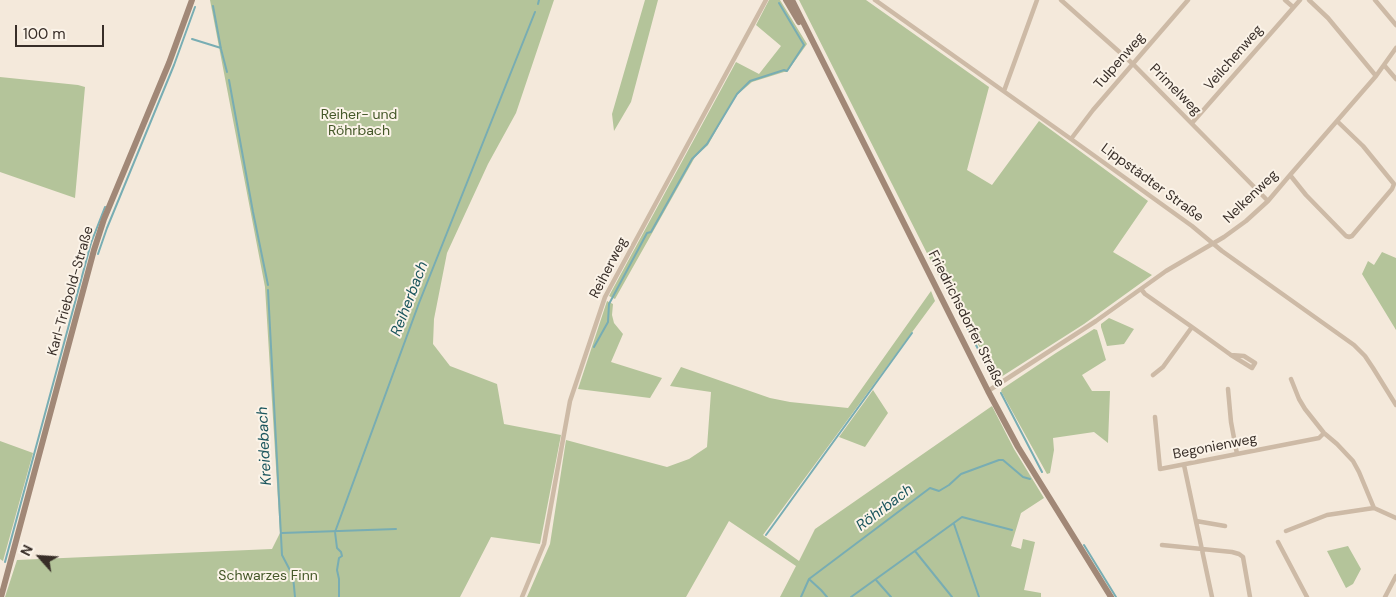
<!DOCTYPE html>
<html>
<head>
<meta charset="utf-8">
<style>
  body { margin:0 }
  #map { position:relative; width:1396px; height:597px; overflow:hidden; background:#f4e9db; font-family:"DM Sans",sans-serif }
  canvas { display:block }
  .north { position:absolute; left:15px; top:532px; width:50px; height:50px; -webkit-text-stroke:4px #fbf3e8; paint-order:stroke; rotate:296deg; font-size:14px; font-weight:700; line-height:20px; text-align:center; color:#382e28 }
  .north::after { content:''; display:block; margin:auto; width:18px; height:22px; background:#382e28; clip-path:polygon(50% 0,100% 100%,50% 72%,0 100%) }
  .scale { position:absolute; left:15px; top:25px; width:89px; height:22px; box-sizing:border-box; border:2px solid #382e28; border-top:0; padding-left:6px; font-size:15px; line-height:18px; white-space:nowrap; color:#382e28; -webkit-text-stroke:4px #fbf3e8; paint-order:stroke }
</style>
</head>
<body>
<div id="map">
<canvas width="1396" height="597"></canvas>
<div class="north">N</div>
<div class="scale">100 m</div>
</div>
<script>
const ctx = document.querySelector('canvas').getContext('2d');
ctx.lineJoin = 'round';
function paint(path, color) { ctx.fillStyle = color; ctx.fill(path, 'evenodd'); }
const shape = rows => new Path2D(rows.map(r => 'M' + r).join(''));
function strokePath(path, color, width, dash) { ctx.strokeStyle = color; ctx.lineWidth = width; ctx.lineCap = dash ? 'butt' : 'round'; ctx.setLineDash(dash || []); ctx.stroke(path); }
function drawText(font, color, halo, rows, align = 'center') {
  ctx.font = font + ' "DM Sans",sans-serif'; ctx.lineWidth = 4; ctx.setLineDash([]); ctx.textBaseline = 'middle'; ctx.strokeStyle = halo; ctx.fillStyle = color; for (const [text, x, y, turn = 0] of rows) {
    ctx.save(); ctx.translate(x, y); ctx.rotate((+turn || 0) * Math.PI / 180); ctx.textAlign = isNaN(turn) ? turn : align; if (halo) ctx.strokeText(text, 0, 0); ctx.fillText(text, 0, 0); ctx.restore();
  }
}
paint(shape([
  [210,0,554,0,516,113,488,164,447,253,434,319,433,344,450,366,497,384,504,424,561,435,540,544,491,537,460,597,5,597,17,560,272,549,280,533,265,287],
  [645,0,658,0,631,102,614,131,612,114],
  [769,0,780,0,807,44,787,72,784,72,752,82,738,94,731,104,708,145,695,157,615,299,609,296,736,62,759,74,781,46,756,25],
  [799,0,866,0,989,87,967,170,992,185,1039,121,1148,201,1113,252,1152,275,1084,324,1001,377,995,378,946,281,945,273,938,275],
  [0,77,78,85,85,87,75,198,0,172],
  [1382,252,1396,258,1396,330,1362,274,1368,261,1374,265],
  [931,291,935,301,763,535,799,561,815,529,992,406,1014,449,1044,498,1021,513,1011,546,1021,549,1023,539,1035,542,1024,590,1041,593,1041,597,780,597,796,566,729,521,686,597,527,597,550,544,566,440,667,467,689,459,707,447,711,392,670,386,681,367,770,398,790,402,848,408],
  [607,301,613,304,612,315,614,323,623,334,611,362,662,378,650,398,578,389],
  [1109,318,1134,329,1124,344,1107,346,1101,327,1101,324],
  [1094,329,1097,330,1106,360,1082,375,1092,391,1110,391,1108,443,1094,432,1053,438,1054,450,1050,473,1047,474,1001,391,1002,389,1056,353],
  [873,390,888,413,865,447,839,437],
  [0,441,33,453,3,561,0,559],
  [1348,546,1361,569,1353,584,1346,588,1327,551]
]), '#b4c49a');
strokePath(shape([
  [538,4,539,0],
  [213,6,221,49,227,72],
  [192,39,221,48],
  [229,80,253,212,268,285],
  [98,254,107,228,174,65,195,7],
  [941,261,946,287,992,376],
  [268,290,282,555,293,576,295,597],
  [594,347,608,322,609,304,647,233,651,232,692,159,707,144,737,94,750,81,784,70,787,71,804,45,779,3],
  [1001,393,1042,472],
  [954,524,979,597],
  [282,533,396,529],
  [766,535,912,333],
  [1084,545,1116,597],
  [915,551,952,597],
  [5,562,91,243,105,207],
  [809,579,821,590,827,597],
  [876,580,891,597],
  [339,597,339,579,337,570,339,558,342,556,341,552,337,548,335,532,419,303,535,12],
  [801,597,809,579,930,488,939,491,949,485,961,474,999,460,1003,460,1023,477,1030,479],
  [851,597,962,517,1012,530]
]), '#78adb3', 2);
strokePath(shape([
  [875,0,1071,139,1192,226,1222,251,1354,345,1365,356,1373,368,1396,405],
  [1061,0,1133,64,1268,201],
  [1285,0,1293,7],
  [1309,0,1328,18,1376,76],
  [1375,0,1396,25],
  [1384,65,1396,79],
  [1004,91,1037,0],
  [1192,123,1300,0],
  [1071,139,1093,110,1188,0],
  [1290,175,1306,195,1346,236,1349,237,1352,236,1392,189,1394,184,1363,146,1337,121],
  [1141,289,1145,294,1192,327,1231,355,1252,368,1255,363,1244,356,1231,355],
  [1153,375,1163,367,1192,327],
  [1291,379,1299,399,1305,409,1324,433,1337,444,1353,461,1359,472,1374,508],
  [1228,389,1231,422,1237,454],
  [988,391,1096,321,1166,271,1224,237,1246,221,1268,201,1290,175,1376,76,1396,48],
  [1155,417,1160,469,1319,438,1324,433],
  [1184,465,1212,597],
  [1196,521,1225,526],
  [1286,531,1327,515,1367,509,1374,508,1396,518],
  [1278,542,1307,597],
  [1162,545,1232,552,1239,554,1243,557,1250,597],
  [522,597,544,544,570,401,605,297,766,0],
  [1385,597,1396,576]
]), '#cdbaa6', 4.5);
strokePath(shape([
  [786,0,799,22],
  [792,0,988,391,1018,447,1111,597],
  [1,597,94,250,104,219,169,63,192,0]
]), '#a18877', 6);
drawText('14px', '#382e28', '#fbf3e8', [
  ["Veilchenweg",1234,58,-49],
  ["Tulpenweg",1120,61,-49],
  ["Primelweg",1175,90,45],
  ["Lippstädter Straße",1152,183,36],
  ["Nelkenweg",1251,197,-44],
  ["Reiherweg",609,268,-63],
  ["Karl-Triebold-Straße",71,291,-74],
  ["Friedrichsdorfer Straße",966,319,63],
  ["Begonienweg",1215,447,-11]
]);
drawText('14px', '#455829', '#fbf3e8', [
  ["Reiher- und",359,115],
  ["Röhrbach",359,131],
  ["Schwarzes Finn",268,576]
]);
drawText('italic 15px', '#1a555d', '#fbf3e8', [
  ["Reiherbach",410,299,-69],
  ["Kreidebach",265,446,-93],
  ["Röhrbach",885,508,-37]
]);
</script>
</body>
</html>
